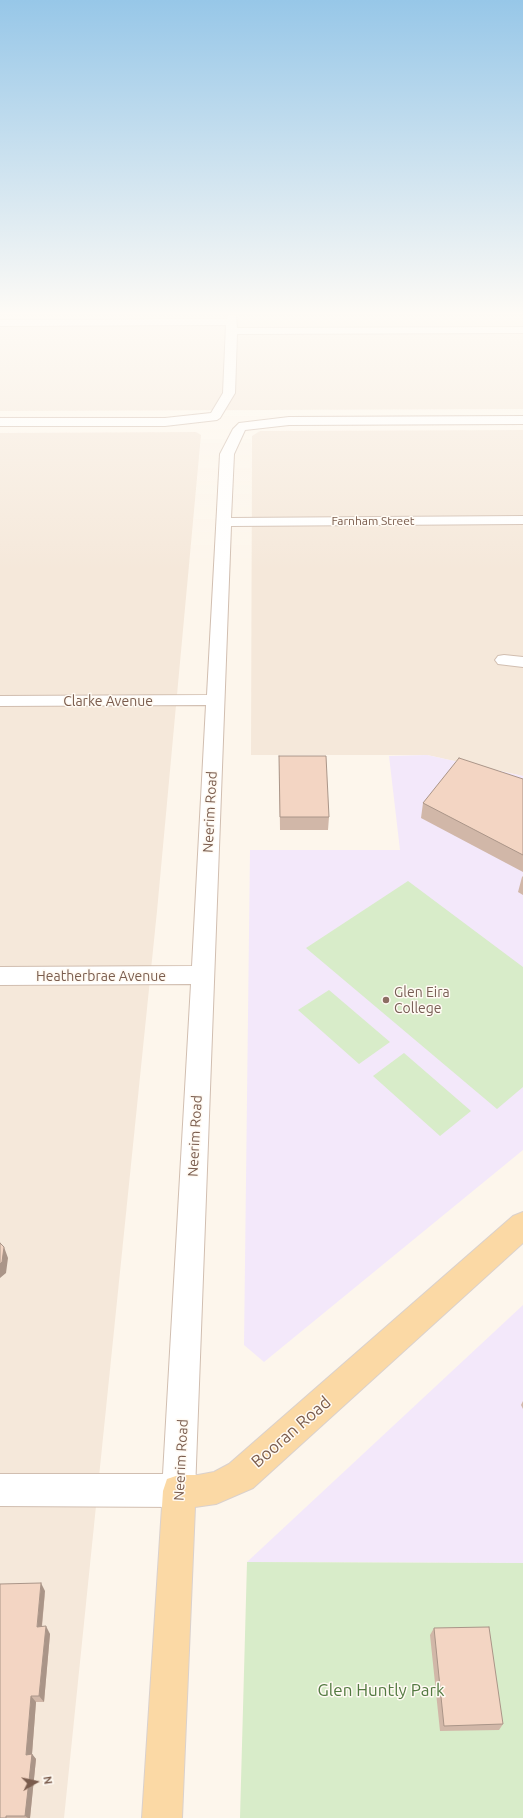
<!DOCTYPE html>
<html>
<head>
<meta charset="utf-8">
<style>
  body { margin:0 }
  #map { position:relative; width:523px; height:1818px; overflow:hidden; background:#fdf6ec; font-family:Ubuntu,sans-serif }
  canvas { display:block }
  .north { position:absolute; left:16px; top:1762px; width:40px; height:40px; -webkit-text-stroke:3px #fffaf3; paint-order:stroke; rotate:81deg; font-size:11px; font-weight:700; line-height:16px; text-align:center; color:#7a5c4d }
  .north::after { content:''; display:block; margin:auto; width:14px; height:18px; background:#7a5c4d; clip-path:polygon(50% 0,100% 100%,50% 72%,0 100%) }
</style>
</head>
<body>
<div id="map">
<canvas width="523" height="1818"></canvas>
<div class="north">N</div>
</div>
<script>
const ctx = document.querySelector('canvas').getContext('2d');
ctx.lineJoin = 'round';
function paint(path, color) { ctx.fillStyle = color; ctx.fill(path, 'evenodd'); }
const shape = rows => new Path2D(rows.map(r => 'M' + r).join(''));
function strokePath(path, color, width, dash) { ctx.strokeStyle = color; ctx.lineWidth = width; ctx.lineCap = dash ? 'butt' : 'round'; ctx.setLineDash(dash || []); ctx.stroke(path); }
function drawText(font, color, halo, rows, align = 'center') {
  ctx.font = font + ' Ubuntu,sans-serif'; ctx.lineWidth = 3; ctx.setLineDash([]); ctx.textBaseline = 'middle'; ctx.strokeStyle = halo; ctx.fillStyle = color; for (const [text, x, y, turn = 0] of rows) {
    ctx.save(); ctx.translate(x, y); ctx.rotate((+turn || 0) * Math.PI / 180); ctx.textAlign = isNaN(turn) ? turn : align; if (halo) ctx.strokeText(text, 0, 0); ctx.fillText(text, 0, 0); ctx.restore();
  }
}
paint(shape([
  [0,316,523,316,523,409,0,411],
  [523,430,523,776,427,755,251,755,252,436,260,431],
  [196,432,201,435,157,911,64,1818,0,1818,0,433]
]), '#f5e8da');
paint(shape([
  [427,755,523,776,523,1150,264,1362,244,1345,250,850,400,850,389,756],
  [523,1305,523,1563,247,1562]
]), '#f3e8fa');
paint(shape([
  [408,881,523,967,523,1087,497,1109,306,948],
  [329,990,390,1042,359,1064,298,1010],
  [404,1053,471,1111,440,1136,373,1076],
  [247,1562,523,1563,523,1818,240,1818]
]), '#d8ecc9');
const minor = shape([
  [228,316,236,316,237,328,523,327,523,333,237,334,235,393,220,418,217,420,165,426,0,426,0,418,165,418,211,413,223,393,226,325,0,326,0,320,227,319,228,316],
  [523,416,523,424,289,425,245,430,234,454,231,518,523,516,523,524,231,526,195,1491,191,1503,179,1507,0,1506,0,1474,163,1474,191,984,0,985,0,967,192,966,206,705,0,706,0,696,207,695,220,454,233,429,239,423,289,417,523,416],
  [504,655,523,657,523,667,498,664,495,660,498,656,504,655]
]);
const major = shape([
  [523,1212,523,1243,253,1488,216,1504,195,1507,182,1818,142,1818,163,1491,167,1479,179,1475,198,1475,214,1472,229,1464,513,1216,523,1212]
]);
strokePath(minor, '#d1beb0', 2);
strokePath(major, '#dad1cd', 2);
paint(minor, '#fff');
paint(major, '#fbd9a5');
paint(shape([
  [279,756,329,817,328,830,280,830],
  [523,779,523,872,421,818,423,803],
  [523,876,523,895,518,892,522,877],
  [523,1401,523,1409,521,1405],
  [45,1591,42,1627,50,1634,44,1702,36,1702,32,1754,36,1759,30,1818,0,1818],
  [434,1628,503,1724,499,1730,440,1731,430,1635]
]), '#d1b7a8');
paint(shape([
  [4,1247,8,1258,6,1273,0,1278,0,1264],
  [41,1583,45,1591,41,1634,37,1627],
  [46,1626,50,1634,44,1702,39,1696],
  [31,1696,36,1702,32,1754,36,1759,30,1818,28,1818,25,1816,26,1755]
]), '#aa9588');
const building = shape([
  [279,756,326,756,329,817,280,817,279,756],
  [459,758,523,779,523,855,423,803,459,758],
  [0,1243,4,1247,2,1262,0,1264,0,1243],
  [41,1583,37,1627,46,1626,39,1696,31,1696,26,1755,32,1754,25,1816,6,1816,6,1818,0,1818,0,1584,41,1583],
  [489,1627,503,1724,444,1726,434,1628,489,1627]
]);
paint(building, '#f3d5c3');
strokePath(building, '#aa9588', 1);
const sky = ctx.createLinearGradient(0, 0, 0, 571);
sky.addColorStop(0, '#97c7e8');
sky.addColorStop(0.55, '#fefbf6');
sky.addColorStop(1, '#fefbf600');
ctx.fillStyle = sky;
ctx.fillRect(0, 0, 523, 571);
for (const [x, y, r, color] of [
  [386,1000,4,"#8d6e63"]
]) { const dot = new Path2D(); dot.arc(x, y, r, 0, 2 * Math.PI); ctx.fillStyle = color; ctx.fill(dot); strokePath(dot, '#fffaf3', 1.5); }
drawText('12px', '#7a5c4d', '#fffaf3', [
  ["Farnham Street",373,521]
]);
drawText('14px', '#7a5c4d', '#fffaf3', [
  ["Clarke Avenue",108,701],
  ["Neerim Road",210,812,-87],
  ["Heatherbrae Avenue",101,976],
  ["Neerim Road",195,1136,-87],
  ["Neerim Road",181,1460,-87]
]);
drawText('14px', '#785e54', '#fffaf3', [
  ["Glen Eira",394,992],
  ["College",394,1008]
], 'left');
drawText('17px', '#7a5c4d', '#fffaf3', [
  ["Booran Road",291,1432,-41]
]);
drawText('17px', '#537a41', '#fffaf3', [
  ["Glen Huntly Park",381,1690]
]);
</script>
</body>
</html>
